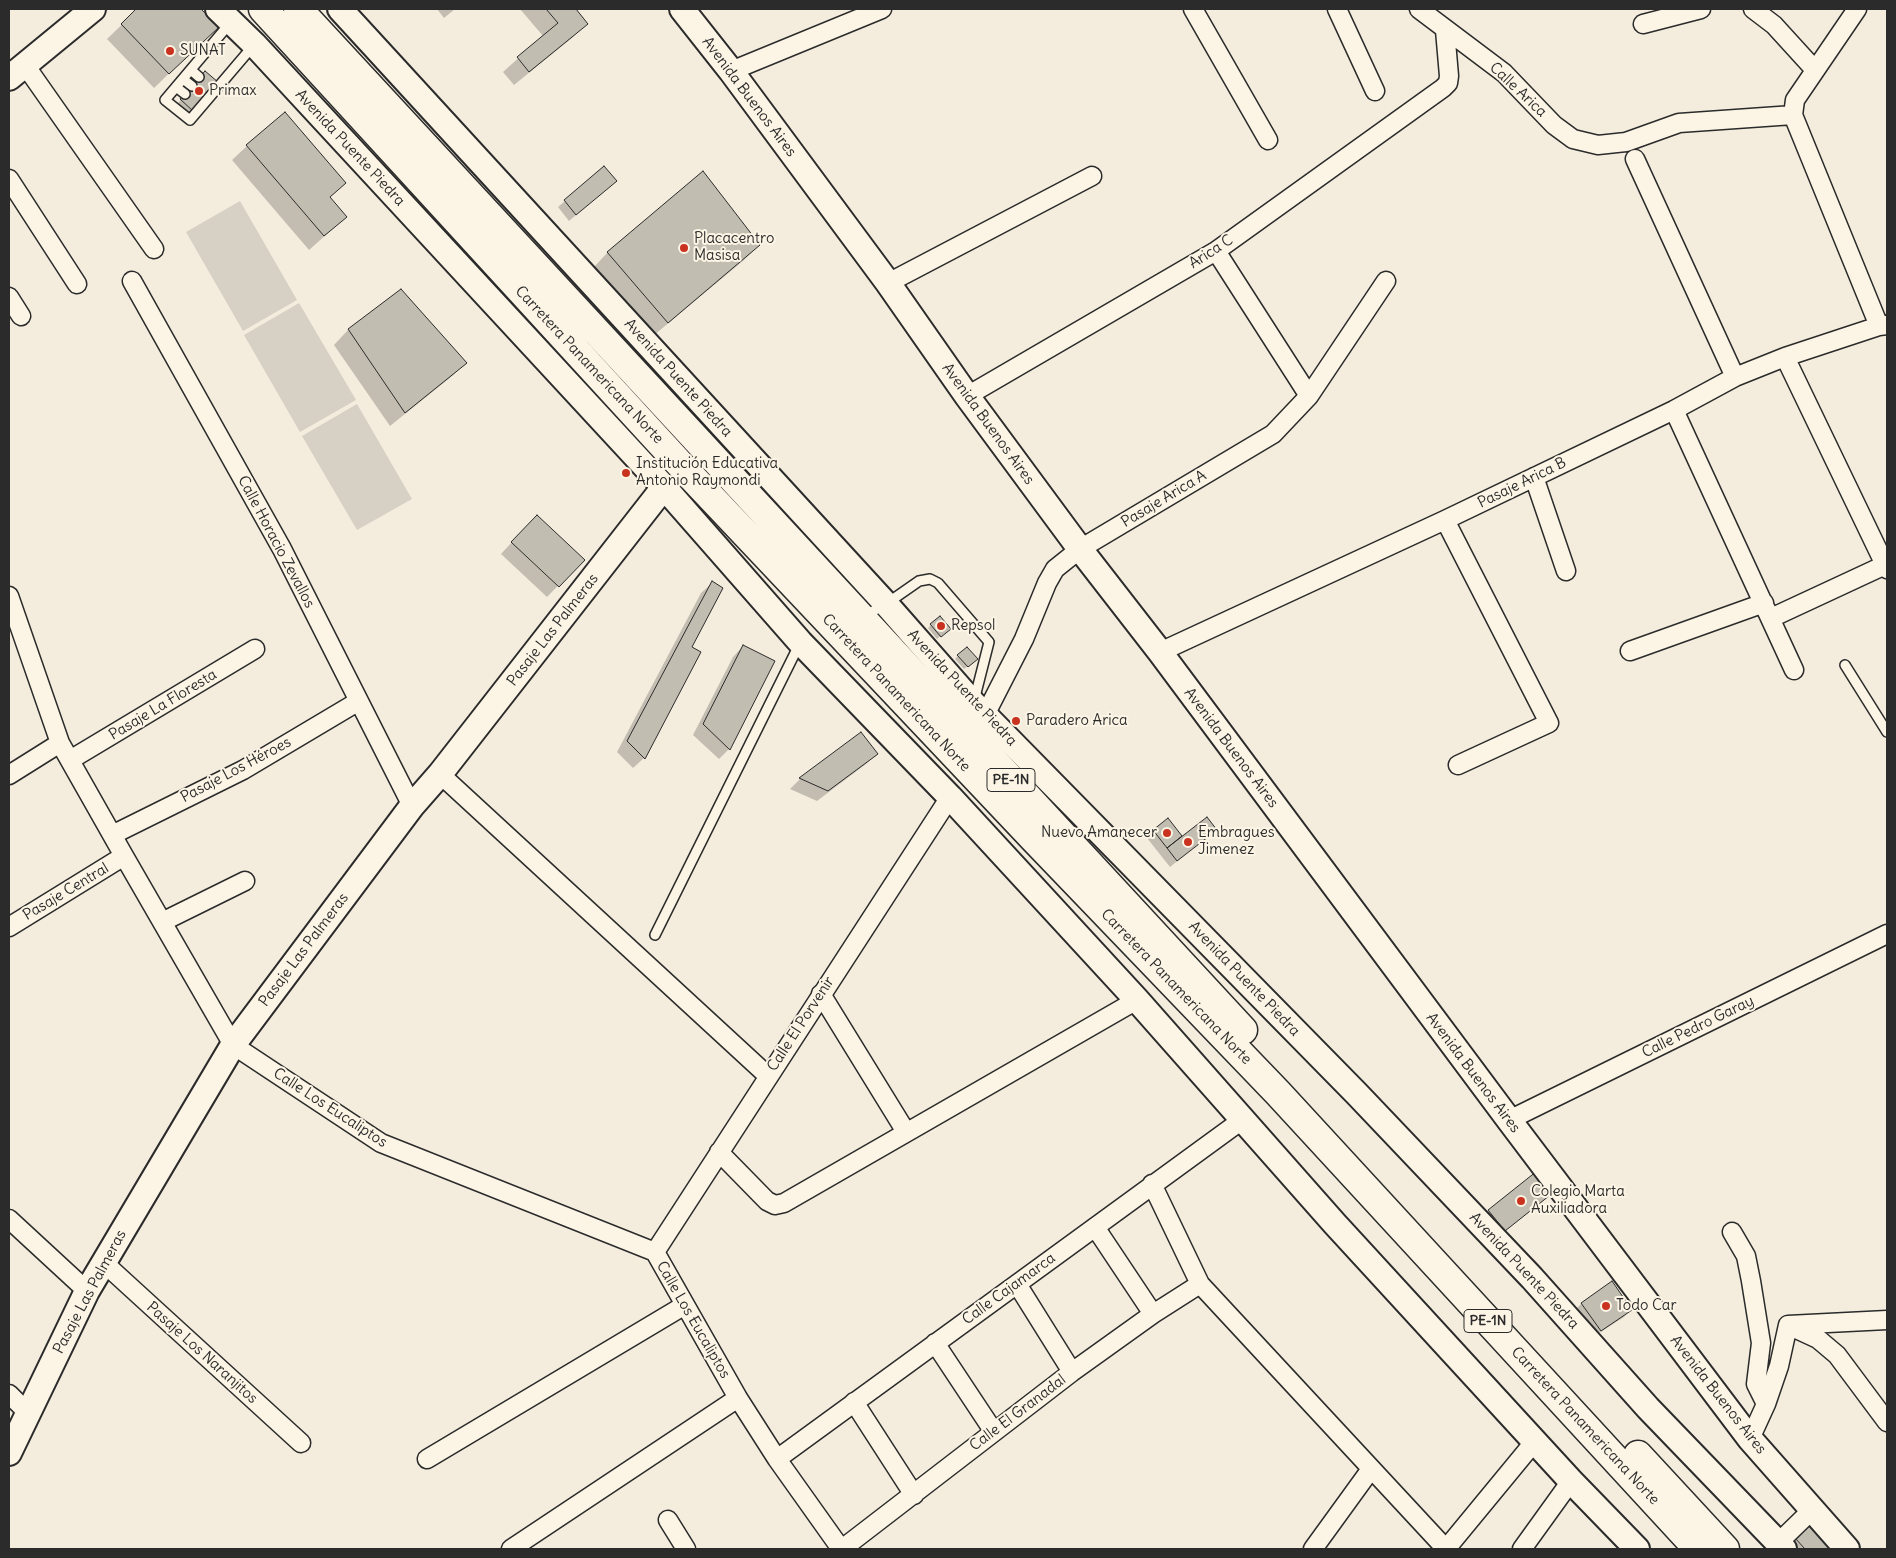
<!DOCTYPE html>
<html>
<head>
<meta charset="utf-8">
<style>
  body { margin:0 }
  #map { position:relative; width:1896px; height:1558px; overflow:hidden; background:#f4edde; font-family:Delius,sans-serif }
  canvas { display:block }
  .frame { position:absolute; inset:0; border:10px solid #2b2b2b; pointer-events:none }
</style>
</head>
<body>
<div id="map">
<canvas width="1896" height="1558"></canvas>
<div class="frame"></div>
</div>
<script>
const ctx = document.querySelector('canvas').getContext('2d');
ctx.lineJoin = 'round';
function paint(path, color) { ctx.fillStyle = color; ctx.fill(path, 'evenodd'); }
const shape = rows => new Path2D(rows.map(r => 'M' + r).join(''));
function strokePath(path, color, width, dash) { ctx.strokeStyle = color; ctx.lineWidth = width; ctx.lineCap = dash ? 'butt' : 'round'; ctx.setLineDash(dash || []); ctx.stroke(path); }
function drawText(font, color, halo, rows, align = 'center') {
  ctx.font = font + ' Delius,sans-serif'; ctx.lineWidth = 4; ctx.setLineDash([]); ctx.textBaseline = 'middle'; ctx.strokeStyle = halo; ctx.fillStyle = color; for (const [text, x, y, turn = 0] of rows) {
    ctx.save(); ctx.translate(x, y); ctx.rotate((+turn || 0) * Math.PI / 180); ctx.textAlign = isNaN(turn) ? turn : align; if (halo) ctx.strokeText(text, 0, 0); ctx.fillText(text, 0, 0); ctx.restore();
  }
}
paint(shape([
  [240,201,297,300,243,331,186,232],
  [299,303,356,400,300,432,244,335],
  [357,404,412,499,357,530,302,436]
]), '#d6d1c4');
paint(shape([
  [138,9,199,9,217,27,154,88,107,39],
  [437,9,455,9,444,18],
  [520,9,574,9,586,23,572,38,514,85,503,72,543,36],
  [205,73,192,110,189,113,178,103],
  [247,146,344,183,329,198,346,217,309,250,232,160],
  [608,188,569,221,558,207,565,201],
  [759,245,744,260,653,336,594,267,608,252],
  [401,291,465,363,451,377,390,426,334,345,348,330],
  [526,527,583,560,547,597,501,554],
  [712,583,690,648,700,652,644,758,633,768,617,752,701,593],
  [931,625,946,631,937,639,928,628],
  [743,646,729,749,719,759,693,735,733,657],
  [958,656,973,662,964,669,955,659],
  [861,733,876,754,866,764,817,801,790,789,800,779],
  [1168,820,1182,838,1208,836,1170,867,1147,838],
  [1552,1191,1542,1202,1493,1240,1478,1221,1489,1211],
  [1581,1304,1630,1310,1624,1317,1593,1337,1575,1310],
  [1809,1528,1829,1549,1792,1549,1789,1546]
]), '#0003');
const building = shape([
  [136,9,201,9,219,27,169,74,121,24,136,9],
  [546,9,576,9,588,24,529,72,517,57,558,23,546,9],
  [205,71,218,82,193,111,180,99,205,71],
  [285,112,346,183,330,197,347,217,324,236,246,145,285,112],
  [604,166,617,181,576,215,564,200,604,166],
  [703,171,760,245,668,323,607,252,703,171],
  [401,289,467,363,405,413,348,329,401,289],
  [537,515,585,560,559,587,511,542,537,515],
  [712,581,723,588,692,647,701,652,645,759,627,741,712,581],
  [940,616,951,629,941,637,930,624,940,616],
  [743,645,775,661,730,750,703,724,743,645],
  [967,647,978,659,968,667,957,655,967,647],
  [861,732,878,754,828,791,799,778,861,732],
  [1207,817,1217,830,1177,861,1167,848,1207,817],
  [1168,818,1182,836,1167,848,1153,830,1168,818],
  [1537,1171,1554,1192,1505,1231,1488,1210,1537,1171],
  [1612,1281,1632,1310,1601,1331,1581,1303,1612,1281],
  [1809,1526,1830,1549,1805,1549,1795,1538,1809,1526]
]);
paint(building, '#c2bdb1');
strokePath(building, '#2b2b2b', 1);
const lane = shape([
  [231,22,165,100,190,120,253,46],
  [191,70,199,77],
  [183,79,192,86],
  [176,87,185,94],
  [864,616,886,604,919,581,930,579,938,583,989,642,974,701],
  [1845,665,1887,732],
  [655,935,799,645]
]);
const street = shape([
  [1193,9,1268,140],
  [1337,9,1375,91],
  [1419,9,1504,73,1554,125,1573,139,1598,145,1626,142,1679,123,1793,115],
  [1753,9,1774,25,1815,70],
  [1857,9,1795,100,1793,115,1879,326],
  [1643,24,1701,9],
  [25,65,154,249],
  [731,71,882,9],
  [1635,159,1735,377],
  [9,179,77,284],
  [1216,251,1309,396],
  [132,281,282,549,412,806],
  [888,283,1092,176],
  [9,297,21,316],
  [1785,357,1887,569],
  [967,396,1216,251,1443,88,1448,83,1449,76,1445,30],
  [1674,410,1794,670],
  [1534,477,1566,571],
  [1445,520,1549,723,1458,765],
  [9,596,60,743,124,856,233,1045,381,1143,655,1252,738,1398,777,1459,841,1549],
  [1771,618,1885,565],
  [1630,651,1764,603],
  [1160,652,1445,520,1674,410,1735,377,1785,357,1879,326,1887,325],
  [980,725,1024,639,1047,583,1055,569,1080,549,1273,434,1309,396,1386,281],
  [70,760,255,649],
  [440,774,768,1076],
  [9,775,60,743],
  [112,835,243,770,359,701],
  [162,922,245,881],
  [9,927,124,856],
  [821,994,906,1132],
  [1509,1120,1887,934],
  [719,1152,767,1201,775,1205,784,1203,1137,1000],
  [1152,1184,1200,1284,1446,1549],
  [9,1219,87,1291],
  [1095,1227,1153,1314],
  [1732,1232,1746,1256,1751,1281,1761,1343,1756,1384,1766,1404],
  [655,1252,950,797],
  [104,1263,301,1443],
  [1017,1284,1072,1372],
  [1790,1326,1818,1339,1837,1355,1887,1422],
  [935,1343,994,1432],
  [9,1394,28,1413],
  [854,1402,914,1495],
  [1750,1439,1766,1404,1779,1366,1788,1325,1887,1320],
  [427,1459,685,1305],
  [777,1459,1242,1120],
  [668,1520,686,1549],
  [1778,1543,1812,1510],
  [511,1549,738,1398],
  [842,1549,1072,1372,1153,1314,1200,1284],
  [1313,1549,1371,1469],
  [1446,1549,1535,1441],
  [1522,1549,1571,1481]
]);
const secondary = shape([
  [218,9,254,44,664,487,800,642,950,797,1137,1000,1335,1224,1571,1481,1637,1549],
  [340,9,886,604,973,703,1357,1094,1532,1278,1648,1408,1784,1549],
  [682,9,731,71,888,283,967,396,1080,549,1160,652,1509,1120,1750,1439,1847,1549],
  [9,78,93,9],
  [9,1453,87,1291,233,1045,412,806,440,774,664,487]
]);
const highway = shape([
  [263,9,689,474,1033,838,1278,1093,1698,1549],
  [298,9,1243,1030],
  [1638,1455,1725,1549]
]);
strokePath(lane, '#2b2b2b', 12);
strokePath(street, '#2b2b2b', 21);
strokePath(secondary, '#2b2b2b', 28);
strokePath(highway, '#2b2b2b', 31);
strokePath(lane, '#fcf5e5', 9);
strokePath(street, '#fcf5e5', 18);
strokePath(secondary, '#fcf5e5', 24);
strokePath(highway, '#fcf5e5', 28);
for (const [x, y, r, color] of [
  [170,51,5,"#c8321e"],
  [199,91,5,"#c8321e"],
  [684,248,5,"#c8321e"],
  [626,473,5,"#c8321e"],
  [941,626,5,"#c8321e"],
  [1016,721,5,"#c8321e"],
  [1167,833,5,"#c8321e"],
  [1188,842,5,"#c8321e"],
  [1521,1201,5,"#c8321e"],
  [1606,1306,5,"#c8321e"]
]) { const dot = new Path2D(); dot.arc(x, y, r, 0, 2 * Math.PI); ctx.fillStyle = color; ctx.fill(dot); strokePath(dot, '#fcf5e5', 2); }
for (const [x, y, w] of [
  [1011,780,48],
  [1488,1321,48]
]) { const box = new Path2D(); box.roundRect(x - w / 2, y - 11.5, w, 23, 4); ctx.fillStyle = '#fcf5e5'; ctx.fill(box); strokePath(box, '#2b2b2b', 1); }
drawText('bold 14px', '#2b2b2b', null, [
  ["PE-1N",1011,780],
  ["PE-1N",1488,1321]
]);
drawText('15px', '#2b2b2b', '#fcf5e5', [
  ["SUNAT",180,51],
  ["Primax",209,91],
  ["Placacentro",694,239],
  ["Masisa",694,256],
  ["Institución Educativa",636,464],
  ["Antonio Raymondi",636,481],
  ["Repsol",951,626],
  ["Paradero Arica",1026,721],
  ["Nuevo Amanecer",1157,833,"right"],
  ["Embragues",1198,833],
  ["Jimenez",1198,850],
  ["Colegio Marta",1531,1192],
  ["Auxiliadora",1531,1209],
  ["Todo Car",1616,1306]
], 'left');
drawText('15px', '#2b2b2b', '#fcf5e5', [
  ["Calle Arica",1518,90,43],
  ["Avenida Buenos Aires",749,97,53],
  ["Avenida Puente Piedra",350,148,47],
  ["Arica C",1211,252,-33],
  ["Carretera Panamericana Norte",589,365,47],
  ["Avenida Puente Piedra",678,378,48],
  ["Avenida Buenos Aires",988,424,54],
  ["Pasaje Arica B",1522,483,-26],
  ["Pasaje Arica A",1164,499,-31],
  ["Calle Horacio Zevallos",276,542,62],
  ["Pasaje Las Palmeras",553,630,-52],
  ["Avenida Puente Piedra",962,688,47],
  ["Carretera Panamericana Norte",896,693,47],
  ["Pasaje La Floresta",163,705,-31],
  ["Avenida Buenos Aires",1231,748,53],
  ["Pasaje Los Héroes",236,770,-28],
  ["Pasaje Central",66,892,-31],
  ["Pasaje Las Palmeras",304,950,-53],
  ["Avenida Puente Piedra",1244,979,46],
  ["Carretera Panamericana Norte",1176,987,46],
  ["Calle El Porvenir",801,1024,-57],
  ["Calle Pedro Garay",1698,1027,-26],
  ["Avenida Buenos Aires",1473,1073,53],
  ["Calle Los Eucaliptos",330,1108,33],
  ["Avenida Puente Piedra",1524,1271,47],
  ["Calle Cajamarca",1009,1289,-36],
  ["Pasaje Las Palmeras",90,1292,-62],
  ["Calle Los Eucaliptos",693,1320,60],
  ["Pasaje Los Naranjitos",202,1353,42],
  ["Avenida Buenos Aires",1718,1395,52],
  ["Calle El Granadal",1018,1413,-37],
  ["Carretera Panamericana Norte",1585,1426,47]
]);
</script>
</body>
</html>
